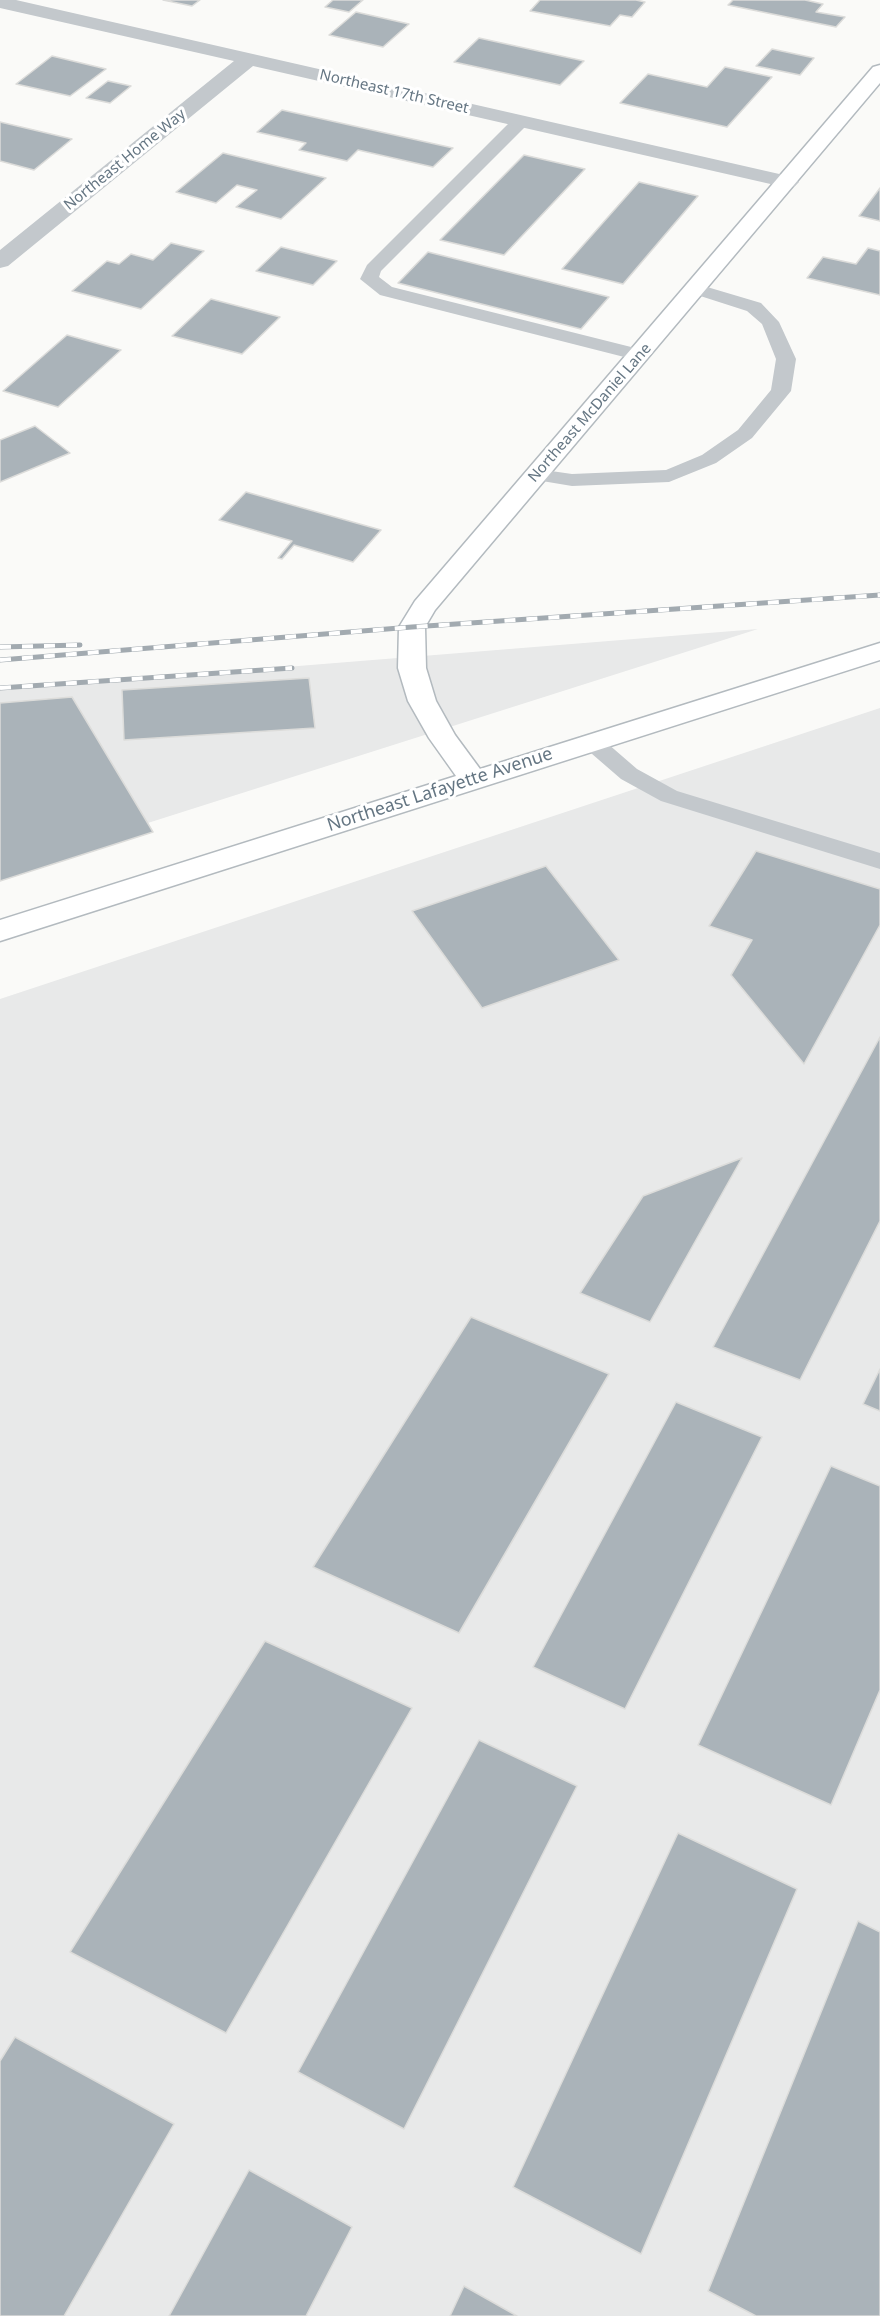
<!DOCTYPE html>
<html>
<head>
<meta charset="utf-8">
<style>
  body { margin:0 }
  canvas { display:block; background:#fafaf8 }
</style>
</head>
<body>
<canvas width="880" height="2316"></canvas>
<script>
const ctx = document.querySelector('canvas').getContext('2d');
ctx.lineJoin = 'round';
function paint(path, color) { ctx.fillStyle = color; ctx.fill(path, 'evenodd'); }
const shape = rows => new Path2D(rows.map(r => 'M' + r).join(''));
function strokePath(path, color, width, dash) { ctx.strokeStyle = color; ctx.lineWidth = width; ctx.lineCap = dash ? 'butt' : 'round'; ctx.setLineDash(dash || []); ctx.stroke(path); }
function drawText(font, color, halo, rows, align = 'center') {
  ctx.font = font + ' "Noto Sans",sans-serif'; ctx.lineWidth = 6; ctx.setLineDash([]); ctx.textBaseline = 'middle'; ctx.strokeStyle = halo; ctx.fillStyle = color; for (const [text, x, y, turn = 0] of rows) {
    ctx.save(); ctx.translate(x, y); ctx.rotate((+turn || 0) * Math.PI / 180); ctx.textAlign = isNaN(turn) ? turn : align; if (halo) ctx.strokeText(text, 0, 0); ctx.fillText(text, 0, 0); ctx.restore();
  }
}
paint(shape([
  [758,629,0,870,0,690],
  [880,708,880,2316,0,2316,0,999]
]), '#e8e9e9');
const building = shape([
  [163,0,200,0,192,6,163,0],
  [333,0,363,0,349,12,325,7,333,0],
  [540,0,636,0,645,2,632,17,620,15,610,26,530,11,540,0],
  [733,0,805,0,823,4,816,12,845,17,836,27,728,5,733,0],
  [356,12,409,24,383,47,329,35,356,12],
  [479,38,584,61,560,85,454,62,479,38],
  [772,49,814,58,800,75,756,66,772,49],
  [52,56,106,69,70,96,16,84,52,56],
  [725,67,772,77,727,127,620,103,648,74,707,87,725,67],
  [108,81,131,86,110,103,86,98,108,81],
  [282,110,453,148,433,167,358,150,347,161,299,150,306,143,257,132,282,110],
  [0,122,72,139,34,170,0,161,0,122],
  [223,153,326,178,281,219,236,207,257,190,237,185,216,203,176,192,223,153],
  [524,155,585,169,504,255,440,240,524,155],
  [639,182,698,196,623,284,562,269,639,182],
  [880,188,880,221,859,216,880,188],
  [171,243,204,251,141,309,72,291,107,261,119,264,131,254,153,260,171,243],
  [281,247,337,261,313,285,256,271,281,247],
  [868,248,880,251,880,295,807,278,823,257,856,264,868,248],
  [428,252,609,297,581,329,398,283,428,252],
  [211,299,280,317,242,354,172,336,211,299],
  [67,335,121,350,58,407,3,391,67,335],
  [35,426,70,453,0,482,0,440,35,426],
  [246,492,381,530,353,562,294,545,282,559,278,558,292,541,219,520,246,492],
  [309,678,315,728,124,740,122,690,309,678],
  [72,697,153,832,0,881,0,703,72,697],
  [756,851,880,889,880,925,804,1064,731,975,752,940,709,926,756,851],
  [546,866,619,960,482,1008,412,911,546,866],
  [880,1037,880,1221,800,1380,713,1347,880,1037],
  [742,1158,650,1322,580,1293,643,1196,742,1158],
  [471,1317,609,1374,459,1633,313,1567,471,1317],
  [880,1369,880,1411,863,1404,880,1369],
  [676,1402,762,1437,625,1709,533,1667,676,1402],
  [831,1466,880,1486,880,1690,831,1805,698,1745,831,1466],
  [265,1641,412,1708,226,2033,70,1952,265,1641],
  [479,1740,577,1786,404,2129,298,2072,479,1740],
  [678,1833,797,1889,641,2254,513,2187,678,1833],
  [858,1921,880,1932,880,2316,756,2316,708,2291,858,1921],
  [15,2037,174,2124,64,2316,0,2316,0,2061,15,2037],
  [249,2170,352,2227,306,2316,169,2316,249,2170],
  [464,2286,517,2316,450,2316,464,2286]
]);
paint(building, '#aab3b9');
strokePath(building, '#dcdcda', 1.5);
const secondary = shape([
  [880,65,880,83,435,610,425,627,426,668,436,701,455,735,480,769,880,643,880,660,0,941,0,920,456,776,429,738,408,701,398,668,399,627,415,601,873,67,880,65]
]);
strokePath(secondary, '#b3babf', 3);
paint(shape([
  [521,116,529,121,527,125,381,271,379,277,392,287,647,351,649,355,647,359,640,361,380,295,360,279,367,265,515,117,521,116],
  [697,284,761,303,779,322,796,359,791,391,752,438,716,463,669,482,572,486,530,479,527,475,530,471,537,469,572,474,666,470,702,455,738,430,771,390,776,359,762,324,747,311,691,293,688,289,691,285,697,284],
  [592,735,600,737,637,769,677,791,880,853,880,869,661,801,621,779,584,747,581,742,584,737,592,735]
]), '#c3c8cc');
paint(shape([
  [0,0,16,0,788,176,795,178,799,182,795,186,788,188,253,66,8,266,0,268,0,250,234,61,0,8,0,0]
]), '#c3c8cc');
paint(secondary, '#fff');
const rail = shape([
  [0,647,80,645],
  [0,660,412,627,880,595],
  [0,688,292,668]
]);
strokePath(rail, '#a2aab0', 5);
strokePath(rail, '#fff', 4, [11]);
drawText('15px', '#657683', '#fff', [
  ["Northeast 17th Street",394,92,13],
  ["Northeast Home Way",125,160,-39],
  ["Northeast McDaniel Lane",590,413,-49]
]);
drawText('18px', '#657683', '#fff', [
  ["Northeast Lafayette Avenue",440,790,-18]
]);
</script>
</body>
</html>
